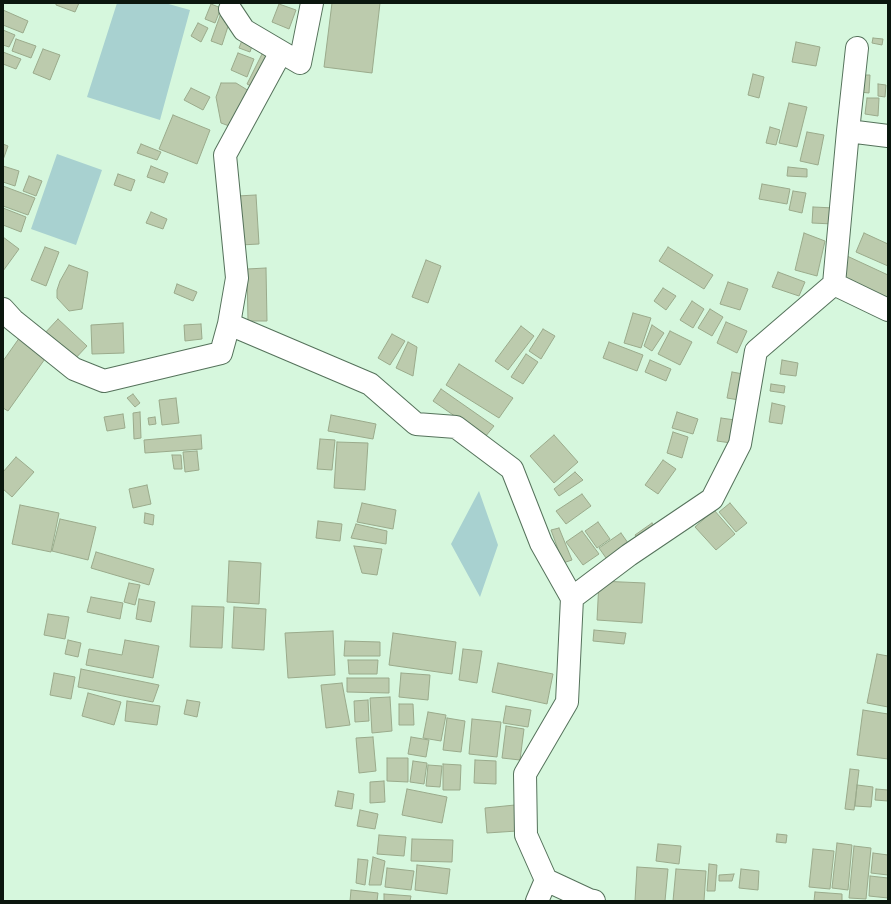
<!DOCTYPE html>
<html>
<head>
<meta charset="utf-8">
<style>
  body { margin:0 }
  #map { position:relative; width:891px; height:904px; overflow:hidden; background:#d6f7dd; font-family:Ubuntu,sans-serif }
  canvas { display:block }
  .frame { position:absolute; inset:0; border:4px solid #0b160e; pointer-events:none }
</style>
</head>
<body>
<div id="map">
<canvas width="891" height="904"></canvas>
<div class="frame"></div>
</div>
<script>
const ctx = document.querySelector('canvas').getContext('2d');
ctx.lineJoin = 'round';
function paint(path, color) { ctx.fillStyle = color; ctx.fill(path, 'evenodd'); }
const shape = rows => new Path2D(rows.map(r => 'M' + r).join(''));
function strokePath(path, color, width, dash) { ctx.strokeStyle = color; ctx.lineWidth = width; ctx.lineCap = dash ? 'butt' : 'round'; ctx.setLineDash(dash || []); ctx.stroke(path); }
paint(shape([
  [117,3,165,3,190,10,160,120,87,97],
  [57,154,102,170,76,245,31,229],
  [479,491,498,545,480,597,451,544]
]), '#a8d1d0');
const building = shape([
  [56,3,79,3,75,12,56,5,56,3],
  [332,3,380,3,372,73,324,67,332,3],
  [211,4,221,8,215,23,205,19,211,4],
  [279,4,296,10,289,29,272,22,279,4],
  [3,10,28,21,23,33,3,25,3,10],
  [221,13,231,17,222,45,211,41,221,13],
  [198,23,208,28,201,42,191,36,198,23],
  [3,30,15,35,9,47,3,45,3,30],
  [244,35,254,40,250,52,239,48,244,35],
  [873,38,883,39,882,45,872,43,873,38],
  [16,39,36,46,31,58,12,51,16,39],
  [796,42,820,47,816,66,792,62,796,42],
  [265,48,277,54,259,90,247,84,265,48],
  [43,49,60,55,50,80,33,73,43,49],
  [3,52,21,59,16,69,3,64,3,52],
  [238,53,254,59,247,77,231,70,238,53],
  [753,74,764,77,759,98,748,95,753,74],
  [861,75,870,75,869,93,860,92,861,75],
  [221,83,236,83,249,91,232,127,221,123,216,97,221,83],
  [878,84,886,85,885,97,878,96,878,84],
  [191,88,210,97,203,110,184,100,191,88],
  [867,98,879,98,878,116,865,114,867,98],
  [789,103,807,107,797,147,779,143,789,103],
  [173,115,210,130,197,164,159,149,173,115],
  [770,127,780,130,776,145,766,143,770,127],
  [807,132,824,135,818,165,800,161,807,132],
  [3,144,8,146,3,160,3,144],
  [141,144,161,152,157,160,137,153,141,144],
  [3,166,19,171,15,186,3,182,3,166],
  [151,166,168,173,164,183,147,177,151,166],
  [788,167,807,169,807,177,787,176,788,167],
  [118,174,135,180,131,191,114,185,118,174],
  [29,176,42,181,36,196,23,191,29,176],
  [762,184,790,189,787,204,759,199,762,184],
  [3,186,35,198,28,215,3,206,3,186],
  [793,191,806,193,802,213,789,210,793,191],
  [256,195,259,244,240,245,237,196,256,195],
  [813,207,835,208,833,224,812,223,813,207],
  [3,208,26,217,21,232,3,225,3,208],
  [151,212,167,219,163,229,146,223,151,212],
  [804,233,825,241,817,276,795,270,804,233],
  [864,233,888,244,888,266,856,252,864,233],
  [3,237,19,249,3,271,3,237],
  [45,247,59,252,46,286,31,280,45,247],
  [668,247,713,275,704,289,659,261,668,247],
  [847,256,888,275,888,304,836,279,847,256],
  [426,260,441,266,428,303,412,297,426,260],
  [69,265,88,272,82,309,69,311,57,298,57,290,60,281,69,265],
  [266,268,267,321,248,321,247,269,266,268],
  [778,272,805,282,799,296,772,287,778,272],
  [728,282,748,289,740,310,720,304,728,282],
  [177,284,197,292,193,301,174,293,177,284],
  [663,288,676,296,666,310,654,301,663,288],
  [692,301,704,309,693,328,680,320,692,301],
  [710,309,723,317,712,336,698,328,710,309],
  [633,313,651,318,641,348,624,343,633,313],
  [58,319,87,346,73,361,44,334,58,319],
  [726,322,747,331,737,353,717,343,726,322],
  [123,323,124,353,92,354,91,325,123,323],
  [201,324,202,339,185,341,184,325,201,324],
  [652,325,664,333,652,351,644,346,652,325],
  [521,326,534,336,508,370,495,361,521,326],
  [543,329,555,336,541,359,529,351,543,329],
  [670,331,692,342,680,365,658,354,670,331],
  [392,334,405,341,390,365,378,358,392,334],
  [20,337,47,356,8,411,3,408,3,361,20,337],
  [408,342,417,347,413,376,396,368,408,342],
  [609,342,643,355,637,371,603,358,609,342],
  [526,354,538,362,523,384,511,377,526,354],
  [650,360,671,369,666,381,645,372,650,360],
  [782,360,798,363,796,376,780,374,782,360],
  [459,364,513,398,499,418,446,385,459,364],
  [732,372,749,375,745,401,727,398,732,372],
  [771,384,785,386,784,393,770,391,771,384],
  [441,389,494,426,485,437,433,401,441,389],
  [133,394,140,403,135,407,127,398,133,394],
  [176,398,179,423,162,425,159,400,176,398],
  [772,403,785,406,782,424,769,422,772,403],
  [140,412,141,438,134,439,133,413,140,412],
  [677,412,698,419,693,434,672,428,677,412],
  [123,414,125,428,107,431,104,417,123,414],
  [331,415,376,424,373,439,328,431,331,415],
  [155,417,156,424,149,425,148,418,155,417],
  [721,418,735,420,731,443,717,441,721,418],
  [673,432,688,437,682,458,667,453,673,432],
  [201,435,202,449,145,453,144,440,201,435],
  [554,435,578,462,554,483,530,456,554,435],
  [320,439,335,440,332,470,317,469,320,439],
  [337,442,368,443,365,490,334,488,337,442],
  [197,451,199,470,185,472,183,452,197,451],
  [172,455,181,455,182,469,174,469,172,455],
  [16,457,34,472,12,497,3,489,3,472,16,457],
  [663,460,676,469,658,494,645,485,663,460],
  [575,472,583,480,559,496,554,489,575,472],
  [147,485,151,504,133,508,129,489,147,485],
  [582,494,591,506,566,524,556,511,582,494],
  [362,503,396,510,393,529,357,522,362,503],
  [730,503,747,523,736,532,719,512,730,503],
  [20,505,59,513,51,552,12,544,20,505],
  [714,510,735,534,716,550,695,527,714,510],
  [145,513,154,515,153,525,144,523,145,513],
  [60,519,96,527,88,560,52,551,60,519],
  [318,521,342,524,340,541,316,538,318,521],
  [598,522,610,539,597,548,585,531,598,522],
  [652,523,658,532,641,544,635,535,652,523],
  [356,524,387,531,386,544,351,538,356,524],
  [559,528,572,560,563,563,551,530,559,528],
  [582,531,599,554,583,565,566,542,582,531],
  [621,533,633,550,611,565,599,548,621,533],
  [354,546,382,549,377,575,362,573,354,546],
  [96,552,154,569,149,585,91,568,96,552],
  [229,561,261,563,259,604,227,602,229,561],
  [599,581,645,583,642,623,597,620,599,581],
  [129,583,140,585,135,605,124,602,129,583],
  [91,597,123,603,120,619,87,612,91,597],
  [139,599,155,602,151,622,136,619,139,599],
  [192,606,224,607,222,648,190,647,192,606],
  [234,607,266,609,264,650,232,648,234,607],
  [48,614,69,617,65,639,44,635,48,614],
  [594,630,626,633,624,644,593,641,594,630],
  [333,631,335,675,288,678,285,633,333,631],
  [393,633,456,642,452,674,389,665,393,633],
  [68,640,81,643,78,657,65,654,68,640],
  [125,640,159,646,153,678,86,665,89,649,122,655,125,640],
  [345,641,380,642,380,656,344,656,345,641],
  [463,649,482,651,477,683,459,680,463,649],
  [877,654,888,656,888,707,867,703,877,654],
  [348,660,378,660,377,674,349,674,348,660],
  [498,663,553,674,547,704,492,692,498,663],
  [81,669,159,685,153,702,78,687,81,669],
  [54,673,75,677,71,699,50,695,54,673],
  [401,673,430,675,428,700,399,697,401,673],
  [347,678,389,678,389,693,347,692,347,678],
  [342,683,350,725,326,728,321,685,342,683],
  [88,693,121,702,114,725,82,716,88,693],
  [390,697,392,731,372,733,370,698,390,697],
  [187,700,200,702,197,717,184,714,187,700],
  [368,700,369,721,355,722,354,701,368,700],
  [127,701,160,706,157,725,125,721,127,701],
  [399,704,413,704,414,725,399,725,399,704],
  [506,706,531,710,528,727,503,723,506,706],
  [863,710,888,714,888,759,857,755,863,710],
  [428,712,446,715,441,741,423,738,428,712],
  [447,718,465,721,461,752,443,750,447,718],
  [472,719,501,722,497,757,469,754,472,719],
  [506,726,524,729,520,760,502,758,506,726],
  [373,737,376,771,359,773,356,738,373,737],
  [411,737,429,740,426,757,408,754,411,737],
  [387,758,408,758,408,782,387,781,387,758],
  [475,760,496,761,496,784,474,783,475,760],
  [413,761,427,763,424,784,410,782,413,761],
  [443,764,461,765,460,790,443,790,443,764],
  [428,765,442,766,440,787,426,786,428,765],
  [850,769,859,770,854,810,845,809,850,769],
  [384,781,385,802,370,803,370,782,384,781],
  [857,785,873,787,871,807,855,806,857,785],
  [407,789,447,797,442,823,402,815,407,789],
  [876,789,888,790,888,801,875,800,876,789],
  [338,791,354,794,352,809,335,806,338,791],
  [515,805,517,831,487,833,485,808,515,805],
  [360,810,378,814,375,829,357,826,360,810],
  [777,834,787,835,786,843,776,842,777,834],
  [379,835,406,837,404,856,377,854,379,835],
  [412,839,453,840,452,862,411,861,412,839],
  [837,843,852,845,848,890,832,888,837,843],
  [658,844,681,846,679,864,656,861,658,844],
  [854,846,871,848,866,899,849,898,854,846],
  [813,849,834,851,830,889,809,887,813,849],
  [873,853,888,855,888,875,871,873,873,853],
  [373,857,385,861,381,885,369,885,373,857],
  [358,859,368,860,365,885,356,883,358,859],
  [709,864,717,865,715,891,707,891,709,864],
  [417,865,450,869,447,894,415,890,417,865],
  [637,867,668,869,665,901,635,901,637,867],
  [387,868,414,871,411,890,385,887,387,868],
  [676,869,706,871,704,901,673,901,676,869],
  [741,869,759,871,758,890,739,888,741,869],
  [734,874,732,881,719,881,719,875,734,874],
  [870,876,888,878,888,898,869,896,870,876],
  [351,890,378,893,377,901,350,901,351,890],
  [815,892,842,894,842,901,814,901,815,892],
  [384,894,411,896,410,901,384,901,384,894]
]);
paint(building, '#bccbad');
strokePath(building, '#9aaa8b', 1);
const minor = shape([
  [230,9,244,30,300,63,312,3],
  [857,48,848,131,888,136],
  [834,284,888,310],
  [3,309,13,320,74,369,104,381,221,353,229,324,237,278,225,155,281,52],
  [229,324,370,384,416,424,456,427,512,469,541,543,572,598,567,702,525,774,526,835,546,880,589,900,594,901],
  [572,598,629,555,712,499,740,444,756,351,834,284,848,131],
  [537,901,546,880]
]);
strokePath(minor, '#55725b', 24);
strokePath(minor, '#fff', 22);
</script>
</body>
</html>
